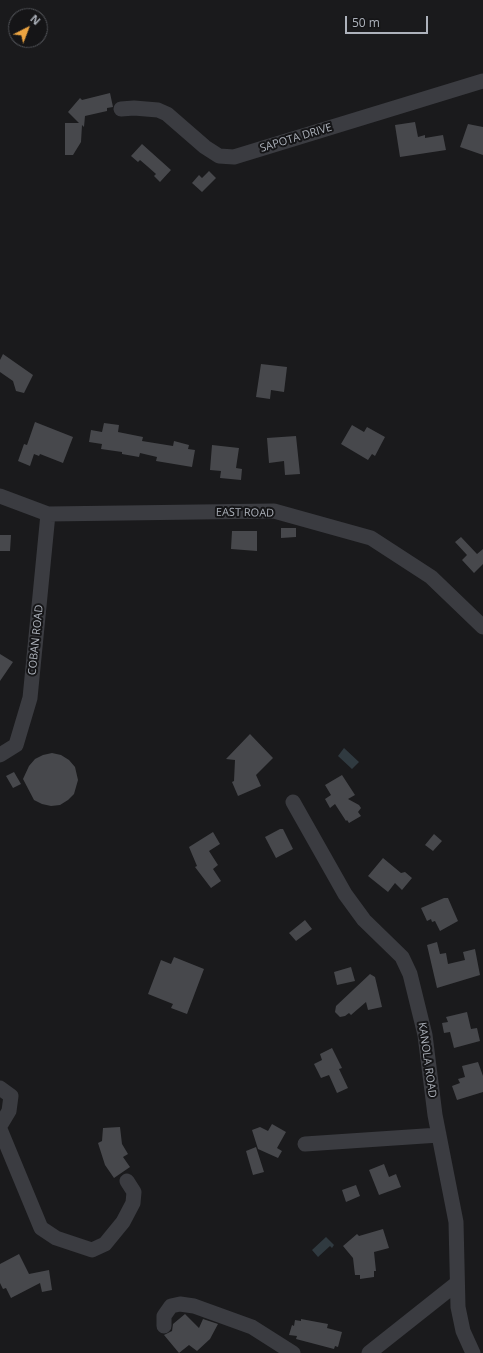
<!DOCTYPE html>
<html>
<head>
<meta charset="utf-8">
<style>
  body { margin:0 }
  #map { position:relative; width:483px; height:1353px; overflow:hidden; background:#1a1a1c; font-family:"Open Sans",sans-serif }
  canvas { display:block }
  .north { position:absolute; left:8px; top:8px; width:40px; height:40px; box-sizing:border-box; background:#151517; border:1px solid #525459; border-radius:50%; rotate:42deg; font-size:11px; font-weight:700; line-height:16px; text-align:center; color:#adb2bb }
  .north::after { content:''; display:block; margin:auto; width:14px; height:18px; background:#eca441; clip-path:polygon(50% 0,100% 100%,50% 72%,0 100%) }
  .scale { position:absolute; left:345px; top:16px; width:83px; height:18px; box-sizing:border-box; border:2px solid #adb2bb; border-top:0; padding-left:5px; font-size:12px; line-height:14px; white-space:nowrap; color:#adb2bb; -webkit-text-stroke:3px #151517; paint-order:stroke }
</style>
</head>
<body>
<div id="map">
<canvas width="483" height="1353"></canvas>
<div class="north">N</div>
<div class="scale">50 m</div>
</div>
<script>
const ctx = document.querySelector('canvas').getContext('2d');
ctx.lineJoin = 'round';
function paint(path, color) { ctx.fillStyle = color; ctx.fill(path, 'evenodd'); }
const shape = rows => new Path2D(rows.map(r => 'M' + r).join(''));
function strokePath(path, color, width, dash) { ctx.strokeStyle = color; ctx.lineWidth = width; ctx.lineCap = dash ? 'butt' : 'round'; ctx.setLineDash(dash || []); ctx.stroke(path); }
function drawText(font, color, halo, rows, align = 'center') {
  ctx.font = font + ' "Open Sans",sans-serif'; ctx.lineWidth = 4; ctx.setLineDash([]); ctx.textBaseline = 'middle'; ctx.strokeStyle = halo; ctx.fillStyle = color; for (const [text, x, y, turn = 0] of rows) {
    ctx.save(); ctx.translate(x, y); ctx.rotate((+turn || 0) * Math.PI / 180); ctx.textAlign = isNaN(turn) ? turn : align; if (halo) ctx.strokeText(text, 0, 0); ctx.fillText(text, 0, 0); ctx.restore();
  }
}
paint(shape([
  [344,748,359,762,352,769,338,756],
  [326,1237,334,1245,332,1248,330,1246,318,1257,312,1250]
]), '#303a40');
paint(shape([
  [110,93,113,107,107,108,107,111,85,116,84,127,82,125,81,142,73,155,65,155,65,123,79,123,68,112,80,98,82,100],
  [415,122,418,137,425,135,425,138,443,135,446,150,400,157,395,125],
  [468,124,483,127,483,155,460,147],
  [142,144,171,170,160,182,154,176,156,174,147,166,140,160,138,162,131,156],
  [209,171,216,178,202,192,192,183,199,175,202,178],
  [3,354,33,375,24,393,16,391,13,381,0,372,0,360],
  [261,364,287,367,284,392,271,390,270,399,256,397],
  [35,422,73,437,63,463,40,454,39,456,34,454,30,466,18,461,24,444,27,445],
  [104,423,119,425,118,432,143,437,142,441,173,446,174,441,189,445,188,449,195,450,192,467,156,461,157,457,140,453,139,457,122,454,122,452,101,449,102,444,89,442,91,430,102,432],
  [352,425,364,432,367,427,385,437,375,456,372,454,368,460,341,444],
  [296,436,300,474,285,475,284,461,269,463,267,438],
  [212,445,239,448,236,468,242,469,241,480,220,478,221,471,210,470],
  [281,528,296,528,296,537,281,538],
  [232,531,257,531,257,551,231,549],
  [0,535,11,535,10,551,0,551],
  [461,537,477,554,483,549,483,564,474,573,462,560,467,555,455,542],
  [0,654,13,662,0,681],
  [250,734,273,758,256,775,261,786,238,796,232,782,234,781,235,760,226,759],
  [52,753,61,755,69,760,75,767,78,780,74,794,68,800,60,805,51,806,42,804,34,800,23,779,29,766,35,759,43,755],
  [14,772,21,784,13,788,6,776],
  [342,775,355,795,348,799,359,805,361,808,358,812,361,816,349,823,347,820,346,821,335,804,330,808,325,799,331,795,325,785],
  [280,829,283,829,293,849,276,858,265,837],
  [213,832,220,844,209,851,218,865,213,869,221,881,211,888,195,867,197,866,189,847],
  [434,834,442,841,433,851,425,845],
  [383,858,401,873,405,872,412,878,402,890,395,883,388,892,368,876],
  [444,898,448,898,458,921,440,931,435,921,432,922,431,919,427,921,421,908],
  [305,920,312,929,296,941,289,933],
  [437,942,440,954,446,953,448,964,465,960,463,952,475,949,480,975,437,988,427,945],
  [174,957,204,969,187,1014,171,1008,173,1004,148,994,161,960,171,964],
  [351,967,355,981,337,985,334,972],
  [370,974,375,977,382,1007,368,1010,366,1002,351,1015,349,1013,345,1016,340,1017,335,1012,336,1006],
  [467,1012,471,1029,477,1028,480,1041,454,1048,450,1032,444,1033,442,1023,448,1022,446,1017],
  [332,1048,342,1068,339,1069,348,1088,337,1093,329,1075,321,1078,314,1064,322,1060,320,1054],
  [478,1062,483,1076,483,1092,457,1100,452,1086,460,1083,458,1079,465,1077,462,1066],
  [272,1124,286,1132,277,1148,282,1151,278,1158,258,1149,252,1130,260,1127,268,1131],
  [120,1127,122,1144,128,1154,123,1157,130,1167,114,1178,105,1165,98,1143,102,1141,103,1128],
  [256,1147,264,1172,253,1175,246,1151],
  [384,1164,389,1177,396,1174,401,1187,379,1195,369,1170],
  [356,1185,360,1196,346,1202,342,1190],
  [383,1229,389,1248,374,1252,376,1271,374,1271,374,1277,360,1279,360,1275,355,1275,353,1258,343,1246,357,1234,359,1236],
  [19,1254,29,1274,49,1270,52,1290,42,1292,40,1283,11,1298,6,1288,3,1289,0,1283,0,1264],
  [185,1314,199,1328,203,1319,218,1324,210,1339,197,1351,189,1345,179,1353,164,1335,172,1331,173,1324],
  [301,1319,328,1324,327,1328,342,1332,338,1347,335,1346,334,1349,296,1339,297,1336,289,1335,292,1325,294,1326,295,1320,301,1321]
]), '#47484c');
strokePath(shape([
  [121,109,134,108,158,110,167,114,205,147,219,156,234,157,483,81],
  [0,496,48,514,274,511,371,538,431,577,483,627],
  [0,755,16,745,30,698,48,514],
  [293,802,345,894,364,920,402,957,410,974,425,1035,435,1115,456,1222,458,1307,463,1331,473,1353],
  [0,1088,11,1096,9,1111,0,1126],
  [0,1129,41,1228,56,1238,92,1250,105,1244,123,1222,133,1203,134,1192,127,1181],
  [305,1144,439,1135],
  [164,1326,164,1316,171,1306,180,1304,194,1306,252,1327,293,1353],
  [369,1353,456,1284]
]), '#3b3c41', 15);
drawText('11px', '#adb2bb', '#151517', [
  ["SAPOTA DRIVE",296,138,-17],
  ["EAST ROAD",245,513,1],
  ["COBAN ROAD",36,640,-84],
  ["KANOLA ROAD",427,1060,82]
]);
</script>
</body>
</html>
